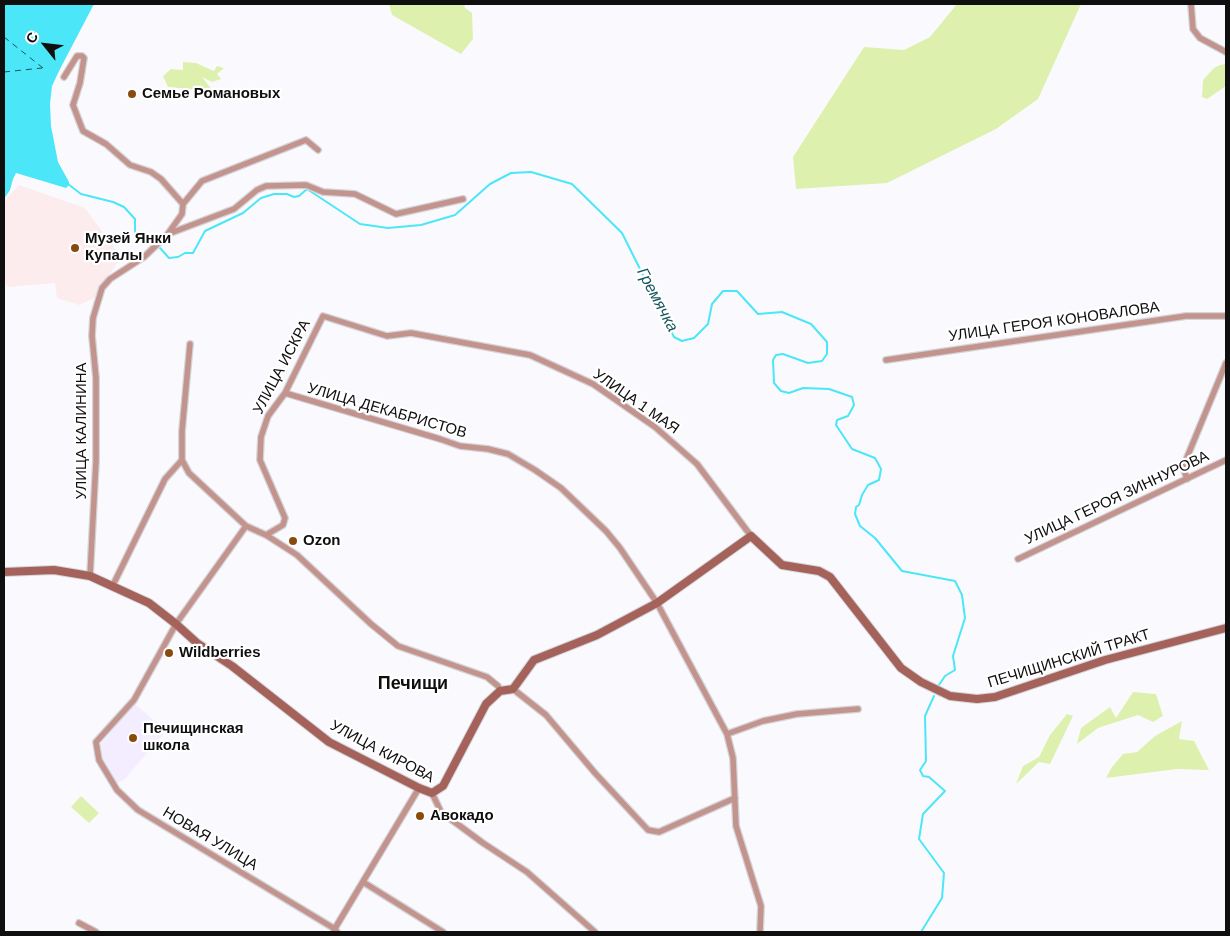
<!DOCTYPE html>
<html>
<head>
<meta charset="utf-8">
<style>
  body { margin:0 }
  #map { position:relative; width:1230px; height:936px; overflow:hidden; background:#fafafe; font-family:Arial,sans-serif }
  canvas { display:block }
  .frame { position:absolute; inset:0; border:5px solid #0f0f10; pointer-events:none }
  .north { position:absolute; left:20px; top:20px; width:50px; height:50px; -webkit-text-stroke:4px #fff; paint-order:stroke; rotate:299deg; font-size:14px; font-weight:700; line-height:20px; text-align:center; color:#0f0f10 }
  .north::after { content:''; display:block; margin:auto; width:18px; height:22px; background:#0f0f10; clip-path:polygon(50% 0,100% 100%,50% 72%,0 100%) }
</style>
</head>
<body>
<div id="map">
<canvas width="1230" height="936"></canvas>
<div class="frame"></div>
<div class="north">С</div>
</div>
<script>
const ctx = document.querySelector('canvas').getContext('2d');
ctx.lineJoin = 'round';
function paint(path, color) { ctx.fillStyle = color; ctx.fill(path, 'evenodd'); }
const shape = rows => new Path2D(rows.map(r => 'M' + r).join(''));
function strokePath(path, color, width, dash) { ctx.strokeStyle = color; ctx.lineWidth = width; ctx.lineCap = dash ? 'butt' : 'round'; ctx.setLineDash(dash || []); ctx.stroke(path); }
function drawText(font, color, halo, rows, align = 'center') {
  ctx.font = font + ' Arial,sans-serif'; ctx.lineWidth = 4.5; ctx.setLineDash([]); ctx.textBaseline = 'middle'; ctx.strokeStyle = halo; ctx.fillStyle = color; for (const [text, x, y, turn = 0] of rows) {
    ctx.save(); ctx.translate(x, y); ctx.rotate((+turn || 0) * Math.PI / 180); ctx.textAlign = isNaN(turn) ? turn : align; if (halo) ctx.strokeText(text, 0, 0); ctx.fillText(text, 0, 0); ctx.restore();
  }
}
paint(shape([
  [19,185,85,208,121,257,94,298,79,305,57,298,55,283,8,287,4,281,4,201]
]), '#fcecee');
paint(shape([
  [135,704,166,731,125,779,116,784,103,761,100,752,100,745]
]), '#f3edff');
paint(shape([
  [389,4,464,4,465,8,472,13,473,39,461,54,392,15],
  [957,4,1081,4,1038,99,996,129,887,183,796,189,793,157,864,47,904,50,930,37],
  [183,62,196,63,214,71,217,66,224,68,217,74,221,79,212,82,202,77,213,91,168,87,163,76,171,69,183,70],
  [1226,64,1226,86,1207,99,1202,97,1203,80,1214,68,1220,65],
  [1133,692,1156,694,1163,716,1153,722,1138,715,1098,728,1077,744,1081,728,1110,707,1116,718],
  [1067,714,1073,716,1050,764,1039,762,1016,784,1023,766,1039,757,1050,735],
  [1182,721,1179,739,1194,741,1209,770,1177,769,1106,778,1112,767,1123,754,1137,752,1155,736],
  [81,796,99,813,89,823,71,807]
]), '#def0ae');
paint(shape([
  [4,4,94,4,59,71,52,86,50,104,51,126,58,162,69,182,69,185,66,188,16,173,13,179,10,190,4,199]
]), '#4be6f8');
strokePath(shape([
  [68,184,81,194,113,202,124,207,135,219,135,233,143,238,150,238,154,242],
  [160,248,169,258,178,257,185,253,193,253,205,231,243,213,261,198,274,194,287,194,294,197,299,196,307,189,360,224,388,228,421,225,455,215,490,184,511,173,531,172,572,184,622,233,674,337,682,341,694,338,708,324,712,304,723,291,737,291,758,314,782,312,811,324,827,342,827,354,822,361,808,363,783,354,776,355,773,360,774,383,781,391,789,393,803,388,829,389,852,397,854,405,848,416,837,420,836,425,852,449,875,458,881,469,879,480,868,485,862,495,859,505,856,507,855,514,860,526,875,538,902,571,955,581,962,595,965,618,953,656,955,670,945,676,939,685],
  [921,932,942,898,944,873,919,839,923,814,945,791,929,777,923,776,920,770,926,761,925,716,934,696]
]), '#4be6f8', 2);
strokePath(shape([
  [4,37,43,68],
  [4,72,42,68]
]), '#13545b', 1, [6, 5]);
const street = shape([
  [1191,4,1193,29,1200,38,1226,52],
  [64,77,77,56,82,56,84,58,80,83,73,105,83,131,106,144,130,165,151,172,161,179,183,204,182,214,167,235,144,257,110,279,102,288,93,318,92,336,96,378,96,461,90,576],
  [183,204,202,181,306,140,318,150],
  [168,234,234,209,257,190,266,186,306,185,323,192,355,194,396,214,463,199],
  [886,360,1186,316,1226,316],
  [285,393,440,439,460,446,488,449,508,454,535,470,561,488,606,531,620,548,657,603,727,734,733,758,736,826,761,906,760,932],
  [182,460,189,473,246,526,266,535,297,555,371,624,398,646,487,677,498,686,500,691],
  [1187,479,1183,467,1226,363],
  [246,526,176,624,134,700,96,742,99,760,117,790,138,810,335,929,337,932],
  [266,535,283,525,285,518,260,460,261,437,268,416,285,393,323,316,387,336,411,333,530,355,593,384,655,427,697,464,751,536],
  [1018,559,1226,460],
  [113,585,165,479,182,460,182,431,190,344],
  [513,689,546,715,595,773,648,830,659,832,735,798],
  [727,734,763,721,797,714,858,709],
  [432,793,441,812,483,843,527,872,595,932],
  [363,882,443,932],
  [79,923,96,932],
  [334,930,419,788]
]);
const secondary = shape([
  [4,572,54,570,90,576,149,603,176,624,197,643,232,666,329,742,419,788,432,793,443,786,486,704,500,691,513,689,534,660,597,635,657,603,751,536,782,565,819,571,830,577,901,668,921,682,950,696,977,699,995,697,1105,660,1226,628]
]);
strokePath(street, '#d4d4d8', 8);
strokePath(secondary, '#d4d4d8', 10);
strokePath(street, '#c3948e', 5.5);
strokePath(secondary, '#a4625b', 8);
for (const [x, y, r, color] of [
  [132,94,5,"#894b0d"],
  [75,248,5,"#894b0d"],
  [293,541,5,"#894b0d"],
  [169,653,5,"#894b0d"],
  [133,738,5,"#894b0d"],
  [420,816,5,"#894b0d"]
]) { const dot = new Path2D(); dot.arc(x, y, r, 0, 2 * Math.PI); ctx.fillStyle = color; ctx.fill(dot); strokePath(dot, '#fff', 2); }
drawText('bold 15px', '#0f0f10', '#fff', [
  ["Семье Романовых",142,94],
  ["Музей Янки",85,239],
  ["Купалы",85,256],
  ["Ozon",303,541],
  ["Wildberries",179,653],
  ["Печищинская",143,729],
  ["школа",143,746],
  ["Авокадо",430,816]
], 'left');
drawText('15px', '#0f0f10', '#fff', [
  ["УЛИЦА ГЕРОЯ КОНОВАЛОВА",1054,322,-8],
  ["УЛИЦА ИСКРА",282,367,-62],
  ["УЛИЦА 1 МАЯ",636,402,35],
  ["УЛИЦА ДЕКАБРИСТОВ",387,411,16],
  ["УЛИЦА КАЛИНИНА",82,431,-90],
  ["УЛИЦА ГЕРОЯ ЗИННУРОВА",1117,498,-25],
  ["ПЕЧИЩИНСКИЙ ТРАКТ",1069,659,-17],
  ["УЛИЦА КИРОВА",382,752,28],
  ["НОВАЯ УЛИЦА",210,839,31]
]);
drawText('italic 16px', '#13545b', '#fff', [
  ["Гремячка",657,300,62]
]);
drawText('bold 18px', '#0f0f10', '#fff', [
  ["Печищи",413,684]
]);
</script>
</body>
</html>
